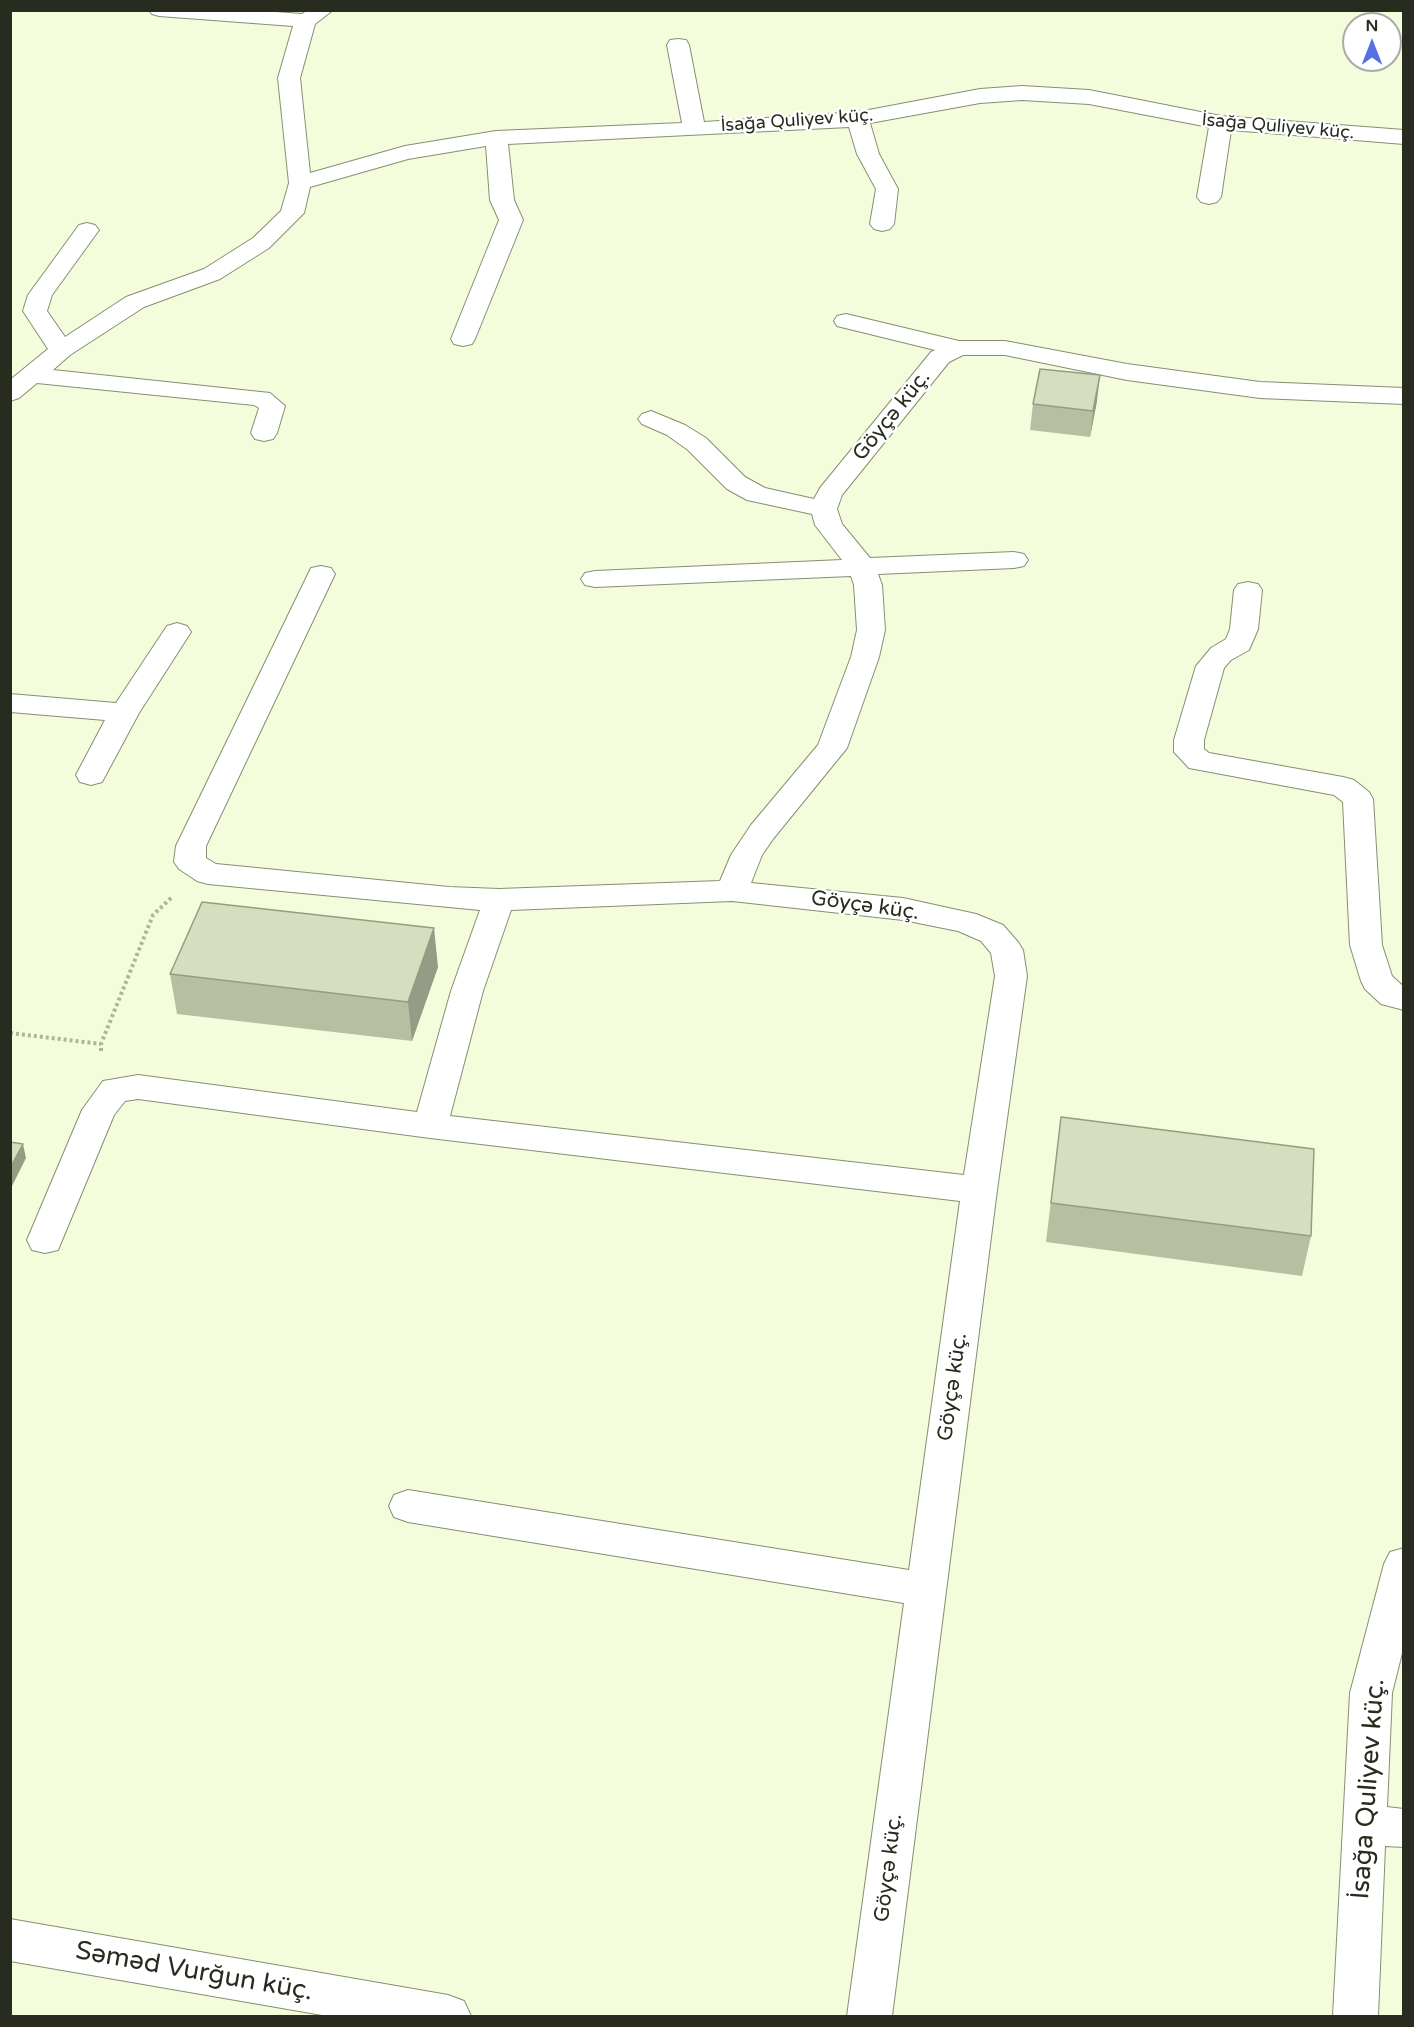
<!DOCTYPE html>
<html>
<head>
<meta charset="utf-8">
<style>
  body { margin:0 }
  #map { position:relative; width:1414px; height:2027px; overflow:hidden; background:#f3fddc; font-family:"Varela Round",sans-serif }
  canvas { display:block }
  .frame { position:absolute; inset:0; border:12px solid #282c1f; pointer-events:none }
  .north { position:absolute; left:1342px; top:12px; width:60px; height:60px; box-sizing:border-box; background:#fff; border:2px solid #a9aba5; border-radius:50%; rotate:0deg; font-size:16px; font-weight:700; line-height:24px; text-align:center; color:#282c1f }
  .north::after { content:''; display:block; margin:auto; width:21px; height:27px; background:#576fe5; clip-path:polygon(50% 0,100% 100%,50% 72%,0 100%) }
</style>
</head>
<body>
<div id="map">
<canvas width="1414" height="2027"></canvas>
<div class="frame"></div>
<div class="north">N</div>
</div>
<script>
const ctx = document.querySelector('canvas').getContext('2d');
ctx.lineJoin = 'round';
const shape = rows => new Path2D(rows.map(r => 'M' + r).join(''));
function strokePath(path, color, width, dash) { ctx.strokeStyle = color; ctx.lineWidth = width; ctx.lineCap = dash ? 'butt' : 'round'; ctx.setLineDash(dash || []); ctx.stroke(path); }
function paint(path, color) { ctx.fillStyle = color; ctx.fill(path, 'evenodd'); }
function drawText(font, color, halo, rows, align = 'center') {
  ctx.font = font + ' "Varela Round",sans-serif'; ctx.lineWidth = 5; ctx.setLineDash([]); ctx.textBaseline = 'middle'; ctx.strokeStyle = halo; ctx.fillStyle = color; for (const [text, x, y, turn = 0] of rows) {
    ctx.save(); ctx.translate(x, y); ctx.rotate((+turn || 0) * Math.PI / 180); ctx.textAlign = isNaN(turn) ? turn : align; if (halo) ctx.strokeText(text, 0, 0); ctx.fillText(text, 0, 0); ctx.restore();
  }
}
const minor = shape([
  [149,10,249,10,302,14,308,10,333,10,315,24,300,78,310,173,405,146,496,131,682,123,667,45,670,40,678,39,686,40,689,45,704,122,858,112,980,89,1022,86,1089,90,1221,116,1404,130,1404,144,1231,130,1221,197,1217,202,1209,204,1201,202,1197,197,1209,127,1089,104,1022,100,980,103,870,123,879,154,898,189,894,224,890,229,882,231,874,229,870,224,876,189,857,154,849,127,508,144,514,200,523,220,475,339,472,344,463,346,454,344,451,339,499,220,490,200,486,146,408,159,310,187,304,213,269,248,220,279,144,307,70,355,53,370,270,393,285,406,277,433,273,439,264,441,255,439,251,433,259,408,254,405,37,383,19,398,10,401,10,380,48,349,23,311,28,295,79,225,87,223,95,225,99,230,52,295,47,311,65,337,126,297,204,269,253,238,281,211,289,183,278,78,293,26,159,16,152,14,149,10],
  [846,314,959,341,1005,341,1127,364,1260,382,1404,388,1404,404,1260,398,1127,380,1005,355,963,355,949,362,842,495,837,509,842,524,870,558,1014,552,1024,554,1028,560,1024,566,1014,568,878,574,882,585,885,630,879,657,847,748,773,839,762,855,751,883,903,898,976,914,1003,925,1018,942,1023,950,1027,976,997,1190,892,2016,847,2016,904,1603,408,1522,394,1517,389,1506,394,1495,408,1490,909,1570,960,1201,430,1138,138,1099,125,1101,114,1115,58,1250,45,1253,32,1250,27,1240,82,1110,103,1081,138,1075,417,1112,451,991,480,910,208,884,197,881,179,869,174,862,176,846,311,568,321,566,331,568,335,574,206,846,206,858,216,864,449,887,499,889,720,881,731,855,751,825,818,745,851,657,857,630,854,585,851,576,595,587,585,585,581,579,585,573,595,571,842,560,815,525,812,514,747,500,727,489,688,450,667,435,642,424,638,419,642,414,651,411,685,425,706,438,745,477,765,488,814,499,820,488,931,352,935,350,837,326,834,321,837,316,846,314],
  [732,901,903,920,958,931,981,941,991,953,995,976,964,1175,450,1116,483,991,511,910,732,901],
  [1248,582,1258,584,1262,590,1258,629,1249,650,1231,660,1224,668,1204,740,1204,749,1209,753,1343,777,1354,780,1369,792,1373,799,1382,945,1392,976,1404,987,1404,1010,1381,1004,1365,989,1361,981,1350,945,1343,802,1334,795,1189,768,1174,752,1174,740,1196,666,1211,648,1226,639,1230,629,1234,590,1238,584,1248,582],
  [177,623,187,626,191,632,139,713,102,782,91,785,80,782,76,775,105,720,10,712,10,694,116,703,167,626,177,623],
  [1404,1548,1404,1645,1392,1693,1387,1807,1404,1809,1404,1847,1385,1846,1378,2016,1333,2016,1350,1693,1384,1564,1390,1552,1404,1548]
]);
const major = shape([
  [10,1919,448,1995,464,2001,471,2016,328,2016,10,1961,10,1919]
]);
strokePath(minor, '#868f71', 2);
strokePath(major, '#868f71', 2);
strokePath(shape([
  [10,1033,101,1044],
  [101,1051,101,1044,153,915,172,897]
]), '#adb49a', 4, [3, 3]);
paint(minor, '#fff');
paint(major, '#fff');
paint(shape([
  [1097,401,1090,437,1030,430,1033,404],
  [438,967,412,1041,177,1014,170,974],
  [1061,1117,1311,1236,1302,1276,1046,1242]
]), '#b7bfa3');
paint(shape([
  [1100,375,1097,401,1090,437,1093,411],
  [434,928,438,967,412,1041,408,1002],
  [23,1144,26,1158,10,1190,10,1168]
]), '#959b85');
const building = shape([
  [1040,369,1100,375,1093,411,1033,404,1040,369],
  [202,902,434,928,408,1002,170,974,202,902],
  [1061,1117,1314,1149,1311,1236,1051,1203,1061,1117],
  [10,1142,23,1144,10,1168,10,1142]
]);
paint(building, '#d5debe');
strokePath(building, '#959b85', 1.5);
drawText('18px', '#282c1f', '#fff', [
  ["İsağa Quliyev küç.",797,121,-4],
  ["İsağa Quliyev küç.",1278,127,5]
]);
drawText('21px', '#282c1f', '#fff', [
  ["Göyçə küç.",892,416,-51],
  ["Göyçə küç.",865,906,8],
  ["Göyçə küç.",953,1387,-82],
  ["Göyçə küç.",889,1868,-83]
]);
drawText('26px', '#282c1f', '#fff', [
  ["İsağa Quliyev küç.",1369,1789,-86],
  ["Səməd Vurğun küç.",194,1972,10]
]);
</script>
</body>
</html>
